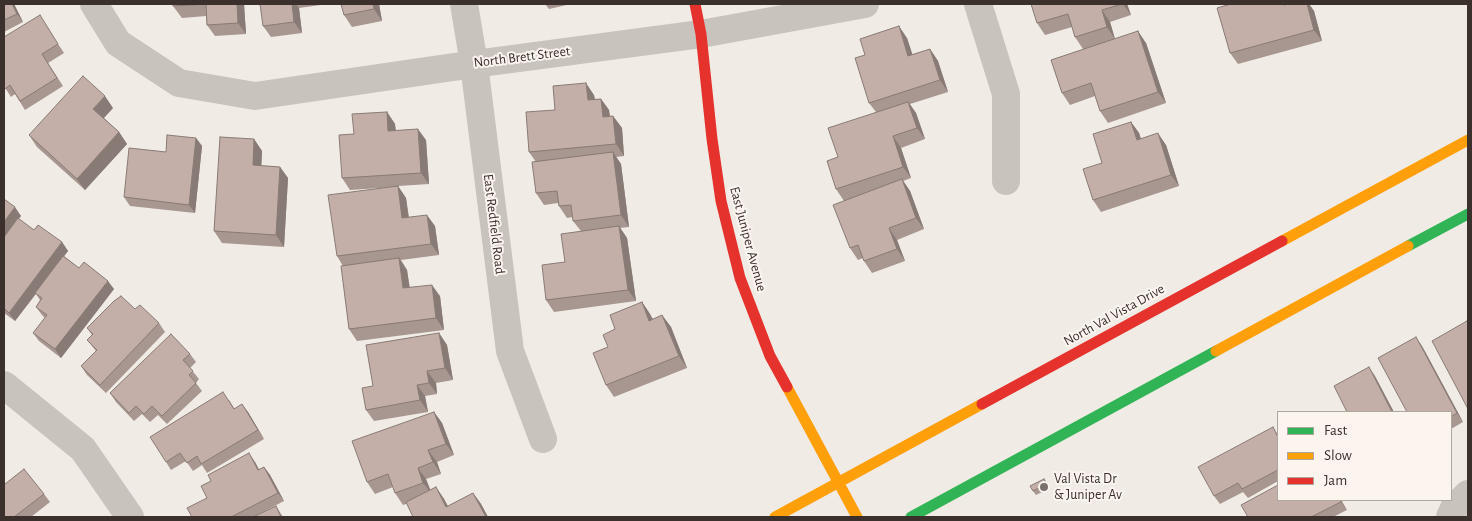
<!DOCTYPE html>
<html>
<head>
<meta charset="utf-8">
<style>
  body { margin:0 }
  #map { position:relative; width:1472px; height:521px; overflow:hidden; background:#f0ebe5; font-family:"Alegreya Sans",sans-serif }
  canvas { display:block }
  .frame { position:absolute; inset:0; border:5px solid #3b302b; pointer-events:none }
  .legend { position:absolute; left:1277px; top:411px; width:175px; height:90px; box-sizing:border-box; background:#fbf5ee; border:1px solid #aea6a0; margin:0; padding:6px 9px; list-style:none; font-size:15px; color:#3b302b }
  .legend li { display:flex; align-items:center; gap:10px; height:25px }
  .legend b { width:25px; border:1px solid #aea6a0 }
</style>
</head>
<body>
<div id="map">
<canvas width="1472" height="521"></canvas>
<div class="frame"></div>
<ul class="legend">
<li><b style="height:6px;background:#30b455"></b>Fast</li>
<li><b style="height:6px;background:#ff9f0a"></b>Slow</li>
<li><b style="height:6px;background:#e5322d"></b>Jam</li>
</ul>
</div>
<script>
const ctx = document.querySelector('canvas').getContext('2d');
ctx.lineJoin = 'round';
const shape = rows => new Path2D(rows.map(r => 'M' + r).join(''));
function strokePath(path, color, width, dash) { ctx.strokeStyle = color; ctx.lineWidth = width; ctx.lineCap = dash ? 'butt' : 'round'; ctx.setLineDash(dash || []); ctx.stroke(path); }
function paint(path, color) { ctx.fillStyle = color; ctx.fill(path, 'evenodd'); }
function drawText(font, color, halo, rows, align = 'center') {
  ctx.font = font + ' "Alegreya Sans",sans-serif'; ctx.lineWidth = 4; ctx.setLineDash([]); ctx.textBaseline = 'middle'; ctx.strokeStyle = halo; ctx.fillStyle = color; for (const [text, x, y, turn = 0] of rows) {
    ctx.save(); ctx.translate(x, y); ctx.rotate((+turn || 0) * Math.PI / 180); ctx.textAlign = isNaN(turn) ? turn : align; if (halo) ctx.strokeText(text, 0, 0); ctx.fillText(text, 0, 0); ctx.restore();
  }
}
strokePath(shape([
  [94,4,118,43,179,83,255,96,474,64,701,34,865,4],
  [464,4,474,64,510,351,543,439],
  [978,4,1006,94,1006,181],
  [4,385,83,449,130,517],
  [1450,517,1454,508,1468,494]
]), '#c9c3be', 28);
strokePath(shape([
  [1408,246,1468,214],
  [911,517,1216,351]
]), '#30b455', 11);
strokePath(shape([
  [1282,241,1468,140],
  [1216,351,1408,246],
  [787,387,857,517],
  [775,517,982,404]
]), '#ff9f0a', 11);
strokePath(shape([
  [695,4,701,34,712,139,721,201,740,278,770,356,787,387],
  [982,404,1282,241]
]), '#e5322d', 11);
paint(shape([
  [4,4,14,4,23,22,4,32],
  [173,4,244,4,246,34,215,36,207,25,206,16,182,18,173,6],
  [260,4,328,4,299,8,302,33,271,37,263,26],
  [341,4,379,4,382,21,352,27,344,15],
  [545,4,571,4,549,9],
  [1031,4,1127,4,1131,15,1110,22,1115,39,1146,43,1166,103,1108,123,1100,111,1095,96,1070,105,1062,93,1083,49,1075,37,1072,27,1045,35,1037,23],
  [1231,4,1309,4,1314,11,1322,41,1238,64,1230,53],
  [45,24,64,53,48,63,63,86,25,110,15,94,11,97,4,86],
  [907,38,912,55,930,49,938,61,948,92,910,104,916,113,925,139,901,148,911,178,903,181,910,191,924,229,897,240,905,261,872,273,864,261,863,258,858,260,850,248,844,201,836,189,838,157,876,112,869,103,865,55],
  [594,95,595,99,601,99,609,110,610,116,613,116,622,128,624,156,616,157,621,164,629,227,620,228,627,238,636,301,554,312,546,300,581,231,573,221,573,217,567,218,559,206,558,203,544,205,536,193,536,162,529,152,555,110],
  [113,108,104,118,119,132,127,144,85,190,37,147,29,135],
  [387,112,395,124,396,130,426,140,429,184,398,186,406,198,409,217,435,226,439,255,401,260,407,270,410,288,440,296,444,330,357,341,349,329,343,266,337,256,395,187,350,190,342,178,354,134],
  [1131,122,1139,133,1141,139,1166,145,1179,186,1101,212,1093,200,1102,163],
  [196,138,202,146,195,213,130,206,124,197,166,152],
  [254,139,262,151,261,166,280,167,288,178,284,247,222,243,214,231],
  [4,199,21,216,18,219,34,230,62,242,68,251,64,256,79,268,114,289,61,358,39,341,33,333,45,318,42,315,36,307,40,300,36,294,15,321,4,313],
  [642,302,650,314,653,319,662,315,671,327,687,368,614,397,606,385,608,347,615,329],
  [135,309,159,323,165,332,106,393,87,375,81,366,96,351,87,340,92,335,87,328],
  [439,333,447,345,453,380,436,383,437,394,425,396,428,412,374,421,366,410,373,386],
  [1422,346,1463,422,1451,429,1451,412],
  [190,354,196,362,190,368,199,379,196,383,202,391,167,424,158,415,150,422,142,414,134,421,116,402,110,393],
  [229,400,234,408,248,412,264,439,207,473,202,465,193,471,186,461,171,470,166,462],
  [434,412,442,423,454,455,437,462,441,474,426,479,430,490,436,487,444,499,448,506,473,493,481,504,488,517,406,504,403,505,395,493,393,487,375,494,367,482],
  [1273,427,1278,435,1278,481,1248,498,1243,492,1220,504,1214,496],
  [255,462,259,470,264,467,270,475,284,501,255,516,276,506,283,517,192,517,207,498],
  [1044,479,1050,488,1036,495,1033,491],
  [5,484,44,494,50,502,31,517,4,517],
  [1278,500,1341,500,1347,510,1333,517,1248,517]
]), '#a89690');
paint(shape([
  [12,4,14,4,23,22,17,14],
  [237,4,244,4,246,34,238,23],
  [292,4,296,4,299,8,302,33,294,22],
  [373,4,379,4,382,21,374,9],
  [1123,4,1127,4,1131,15],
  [1307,4,1309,4,1314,11,1322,41,1314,30],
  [1102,10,1110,22,1115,39,1107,27],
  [899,26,907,38,917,68,908,56],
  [1138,31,1146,43,1166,103,1158,92],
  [930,49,938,61,948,92,940,80],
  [586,83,594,95,596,112,588,100],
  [105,96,113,108,101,121,93,109],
  [601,99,609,110,611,129,603,117],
  [908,102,916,113,925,139,917,128],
  [387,112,395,124,396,142,388,131],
  [613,116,622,128,624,156,616,144],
  [1131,122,1139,133,1145,151,1137,140],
  [418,129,426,140,429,184,421,173],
  [119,132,127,144,85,190,77,179],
  [1158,133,1166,145,1179,186,1171,175],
  [893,136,901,148,911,178,903,167],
  [196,138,202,146,195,213,189,205],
  [254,139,262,151,261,177,253,165],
  [613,152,621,164,629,227,621,215],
  [280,167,288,178,284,247,276,235],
  [902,179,910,191,924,229,916,218],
  [398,186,406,198,410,229,402,218],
  [15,207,21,216,4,238,4,222],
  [427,215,435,226,439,255,431,244],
  [619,226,627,238,636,301,628,290],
  [889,228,897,240,905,261,897,249],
  [62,242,68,251,15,321,9,313],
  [399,258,407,270,411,300,403,288],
  [108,281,114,289,61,358,55,349],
  [432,285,440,296,444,330,436,318],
  [642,302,650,314,658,332,649,321],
  [662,315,671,327,687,368,679,356],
  [439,333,447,345,453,380,445,368],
  [1416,337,1422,346,1463,422,1457,413],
  [1369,367,1375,376,1394,412,1392,412],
  [427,371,436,383,437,394,429,383],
  [417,385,425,396,428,412,420,400],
  [242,404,248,412,264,439,258,430],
  [434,412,442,423,454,455,446,444],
  [428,450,437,462,441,474,433,462],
  [249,453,255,462,264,479,258,470],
  [264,467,270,475,284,501,278,493],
  [418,468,426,479,432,494,423,483],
  [436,487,444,499,453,517,446,507],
  [473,493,481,504,488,517,486,517],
  [1340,500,1341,500,1347,510]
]), '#887a75');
const building = shape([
  [4,4,12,4,17,14,4,20,4,4],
  [173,4,237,4,238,23,207,25,206,4,173,6,173,4],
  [260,4,292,4,294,22,263,26,260,4],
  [341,4,373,4,374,9,344,15,341,4],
  [1031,4,1122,4,1102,10,1107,27,1075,37,1068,14,1037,23,1031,4],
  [1231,4,1284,4,1284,5,1290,4,1307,4,1314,30,1230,53,1217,8,1231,4],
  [40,15,58,44,42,54,57,78,20,101,10,85,5,89,4,86,4,37,40,15],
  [899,26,908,56,930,49,940,80,869,103,855,58,865,55,860,39,899,26],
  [1138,31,1158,92,1100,111,1091,83,1062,93,1051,60,1138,31],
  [83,76,105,96,93,109,119,132,77,179,29,135,83,76],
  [586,83,588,100,601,99,603,117,613,116,616,144,529,152,526,112,555,110,553,86,586,83],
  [908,102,917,128,893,136,903,167,836,189,827,161,838,157,828,128,908,102],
  [387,112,388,131,418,129,421,173,342,178,339,135,354,134,352,114,387,112],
  [1131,122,1137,140,1158,133,1171,175,1093,200,1083,169,1102,163,1093,134,1131,122],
  [167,135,196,138,189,205,124,197,129,148,166,152,167,135],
  [220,137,254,139,253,165,280,167,276,235,214,231,220,137],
  [613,152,621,215,573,221,571,205,559,206,557,191,536,193,532,162,613,152],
  [902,179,916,218,889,228,897,249,864,261,858,245,850,248,833,205,902,179],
  [398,186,402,218,427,215,431,244,337,256,328,195,398,186],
  [4,199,15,207,4,222,4,199],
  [18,218,34,230,38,225,62,242,9,313,4,308,4,237,18,218],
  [619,226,628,290,546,300,542,265,565,262,561,234,619,226],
  [63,256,79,268,84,262,108,281,55,349,33,333,47,315,36,307,42,298,35,293,63,256],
  [399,258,403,288,432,285,436,318,349,329,341,266,399,258],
  [121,296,135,309,140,305,159,323,100,385,81,366,97,350,87,340,93,334,87,328,114,301,121,296],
  [642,302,649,321,662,315,679,356,606,385,593,353,608,347,603,335,615,329,610,315,642,302],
  [1467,321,1468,323,1468,409,1432,341,1467,321],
  [439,333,445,368,427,371,429,383,417,385,420,400,366,410,362,388,373,386,366,345,439,333],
  [171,334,190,354,183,360,193,371,189,375,196,383,162,416,152,406,144,414,136,406,129,413,110,393,171,334],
  [1416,337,1457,413,1451,417,1451,412,1407,412,1378,358,1416,337],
  [1369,367,1392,412,1347,412,1334,386,1369,367],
  [223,392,234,409,242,404,258,430,201,464,197,456,187,463,180,453,166,462,150,437,223,392],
  [434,412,446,444,428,450,433,462,418,468,423,483,395,493,388,474,367,482,352,441,434,412],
  [1273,427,1278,437,1278,470,1242,489,1238,483,1214,496,1198,467,1273,427],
  [249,453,258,470,264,467,278,493,231,517,192,517,187,508,207,498,201,486,211,481,208,475,249,453],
  [24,469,44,494,14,517,4,517,4,482,5,484,24,469],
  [1044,479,1047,484,1033,491,1030,486,1044,479],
  [1278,485,1278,500,1340,500,1341,502,1311,517,1248,517,1241,505,1278,485],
  [436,487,446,507,473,493,486,517,413,517,406,502,436,487],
  [276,506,281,517,253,517,276,506]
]);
paint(building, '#c3afa7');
strokePath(building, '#887a75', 1);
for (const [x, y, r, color] of [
  [1044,487,5,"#7a716c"]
]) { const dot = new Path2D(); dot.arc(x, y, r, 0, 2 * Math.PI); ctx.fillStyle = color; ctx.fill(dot); strokePath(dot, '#fbf5ee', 2); }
drawText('14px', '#3b302b', '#fbf5ee', [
  ["North Brett Street",522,57,-7],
  ["East Redfield Road",494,224,83],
  ["East Juniper Avenue",748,239,75],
  ["North Val Vista Drive",1114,315,-29]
]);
drawText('14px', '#3b302b', '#fbf5ee', [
  ["Val Vista Dr",1054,479],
  ["& Juniper Av",1054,495]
], 'left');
</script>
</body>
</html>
